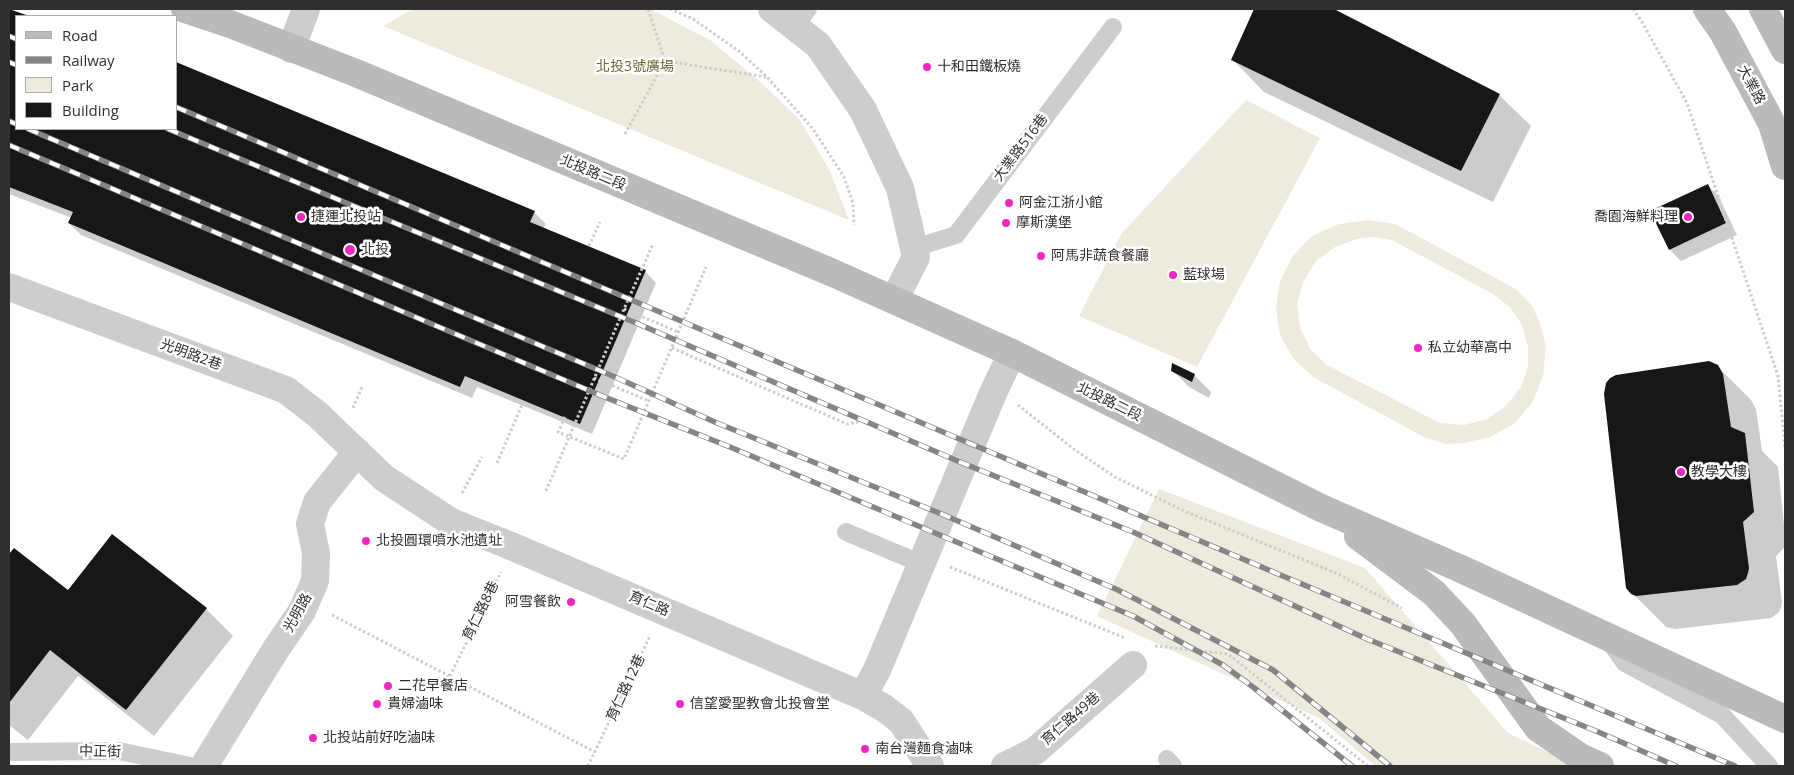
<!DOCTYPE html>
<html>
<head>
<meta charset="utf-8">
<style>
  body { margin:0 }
  #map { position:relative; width:1794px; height:775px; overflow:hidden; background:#fff; font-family:"Open Sans",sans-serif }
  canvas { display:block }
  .frame { position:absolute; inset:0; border:10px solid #303030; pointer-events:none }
  .legend { position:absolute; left:15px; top:15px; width:162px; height:115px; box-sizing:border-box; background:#fff; border:1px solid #acacac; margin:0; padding:6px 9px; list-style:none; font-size:15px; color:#303030 }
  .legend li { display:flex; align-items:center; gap:10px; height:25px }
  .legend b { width:25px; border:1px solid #acacac }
</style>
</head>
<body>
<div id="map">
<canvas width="1794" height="775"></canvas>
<div class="frame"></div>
<ul class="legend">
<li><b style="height:6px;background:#bababa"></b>Road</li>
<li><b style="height:6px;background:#858585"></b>Railway</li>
<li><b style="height:14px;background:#eeeadd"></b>Park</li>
<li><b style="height:14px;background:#171717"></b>Building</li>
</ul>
</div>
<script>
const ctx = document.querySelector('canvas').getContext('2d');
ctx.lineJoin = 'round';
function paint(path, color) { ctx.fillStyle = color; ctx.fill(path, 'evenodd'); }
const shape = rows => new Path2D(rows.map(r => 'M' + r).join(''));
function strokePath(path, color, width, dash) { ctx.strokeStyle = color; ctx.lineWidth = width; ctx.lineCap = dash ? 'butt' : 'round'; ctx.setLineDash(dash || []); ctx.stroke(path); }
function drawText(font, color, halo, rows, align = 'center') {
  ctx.font = font + ' "Open Sans","Noto Sans TC",sans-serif'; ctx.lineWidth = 5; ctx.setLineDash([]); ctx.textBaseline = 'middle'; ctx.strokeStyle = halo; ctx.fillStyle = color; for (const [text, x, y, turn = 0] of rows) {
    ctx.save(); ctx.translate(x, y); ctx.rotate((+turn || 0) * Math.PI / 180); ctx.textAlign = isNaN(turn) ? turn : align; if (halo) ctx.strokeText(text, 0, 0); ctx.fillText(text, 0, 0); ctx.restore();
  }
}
paint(shape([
  [417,9,646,9,652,10,710,40,757,79,799,119,830,171,849,220,383,26,409,11],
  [1246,100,1320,138,1197,367,1079,316,1122,233],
  [1368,220,1395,224,1516,289,1532,306,1540,323,1546,347,1543,376,1532,403,1514,424,1490,437,1464,443,1447,444,1426,438,1313,377,1293,358,1280,335,1276,308,1280,281,1292,257,1312,236,1339,224],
  [1374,237,1392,240,1493,294,1510,307,1522,325,1528,347,1528,367,1521,387,1506,406,1487,419,1464,425,1440,423,1327,365,1310,349,1300,327,1297,304,1303,282,1316,261,1335,247,1357,239],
  [1159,489,1365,568,1508,733,1577,766,1375,766,1319,718,1097,616]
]), '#eeeadd');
paint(shape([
  [1255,9,1331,9,1499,95,1531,126,1493,202,1264,92,1233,60],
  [9,10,26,16,16,16,16,129,176,129,534,212,546,224,543,229,645,271,656,283,592,434,477,387,472,398,81,235,69,223,72,218,9,194],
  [1708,185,1719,197,1737,235,1681,261,1670,250,1652,212],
  [1717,366,1751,400,1756,409,1762,451,1778,467,1785,534,1785,547,1776,556,1782,602,1781,607,1779,612,1771,618,1675,629,1666,627,1632,593],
  [1172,370,1194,375,1211,392,1209,398,1189,387],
  [14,550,68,592,206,609,233,636,154,736,78,676,28,740,9,725,9,556]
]), '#0003');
paint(shape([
  [9,9,29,16,16,16,16,129,176,129,176,62,535,211,530,222,646,270,580,424,465,376,460,387,68,223,73,212,9,187],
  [1254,9,1334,9,1500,94,1461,171,1231,60],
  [1708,184,1726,223,1669,250,1650,211],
  [1709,361,1718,365,1723,374,1731,427,1745,433,1754,512,1743,522,1749,568,1748,573,1746,579,1737,585,1636,596,1631,594,1626,588,1604,394,1606,383,1610,378,1616,375],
  [1172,363,1195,374,1192,382,1171,371],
  [112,534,207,608,126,710,50,650,9,703,9,554,14,548,68,590]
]), '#171717');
strokePath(shape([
  [670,9,693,19,740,52,767,77,813,129,844,177,853,203,854,225],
  [1633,9,1642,22,1687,103,1778,376,1785,447],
  [665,61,766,77],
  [625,134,665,61,648,9],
  [589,246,600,222],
  [624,309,678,332],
  [672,348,847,424,862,421,936,453],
  [594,378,649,401],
  [1018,405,1075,450,1115,477,1182,510,1336,573,1402,608],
  [353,408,362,387],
  [565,417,558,432,624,459,706,267],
  [497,463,524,400],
  [546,491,624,309,653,244],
  [462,493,482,457],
  [950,567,1125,638],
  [332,615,595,752],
  [1155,646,1228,654,1368,766],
  [450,676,501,572],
  [588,766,650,636]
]), '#cdcdcd', 3, [2.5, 2.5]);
strokePath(shape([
  [794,27,808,9],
  [914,248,956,235,1113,27],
  [846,532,922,564],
  [1609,641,1625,663,1722,715,1769,766],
  [9,752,119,751,190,766],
  [1167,759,1173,766]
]), '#cdcdcd', 18);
strokePath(shape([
  [772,9,818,45,863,110,900,188,916,257,894,300],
  [291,49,306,9],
  [9,287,286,390,317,414,384,478,451,522,511,546,863,696,884,708,901,721,930,766],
  [863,696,877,670,993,393,1012,353],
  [204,766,276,649,302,611,315,581,316,553,310,524,317,502,357,452],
  [1005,766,1035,751,1133,665]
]), '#cdcdcd', 28);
strokePath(shape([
  [185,9,230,24,356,73,833,273,1012,353,1321,508,1459,568,1785,719],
  [1707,9,1723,32,1772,124,1785,166],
  [1763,9,1785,50],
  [1358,536,1434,593,1463,624,1538,728,1580,757,1600,766]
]), '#bababa', 28);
const rail = shape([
  [9,36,16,39],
  [9,62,16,65],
  [176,107,1290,579,1735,766],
  [9,121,16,124],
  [28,129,615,377,717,423,944,515,1118,590,1273,670,1390,766],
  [168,129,636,323,960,462,1133,532,1367,639,1596,731,1676,766],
  [9,145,602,396,730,447,1133,616,1223,665,1253,687,1352,766]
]);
strokePath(rail, '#858585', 5.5);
strokePath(rail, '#fff', 4, [11]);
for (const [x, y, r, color] of [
  [927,67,5,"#f326c1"],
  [1009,203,5,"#f326c1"],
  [301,217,5,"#f326c1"],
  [1688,217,5,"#f326c1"],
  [1006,223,5,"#f326c1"],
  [350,250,6,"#f326c1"],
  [1041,256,5,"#f326c1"],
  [1173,275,5,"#f326c1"],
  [1418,348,5,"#f326c1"],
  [1681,472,5,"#f326c1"],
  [366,541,5,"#f326c1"],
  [571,602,5,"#f326c1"],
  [388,686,5,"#f326c1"],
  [377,704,5,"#f326c1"],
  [680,704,5,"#f326c1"],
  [313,738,5,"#f326c1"],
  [865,749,5,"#f326c1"]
]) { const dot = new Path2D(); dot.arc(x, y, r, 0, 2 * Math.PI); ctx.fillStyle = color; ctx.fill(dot); strokePath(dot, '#fff', 2); }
drawText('14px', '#6f6739', '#fff', [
  ["北投3號廣場",635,67]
]);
drawText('14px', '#303030', '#fff', [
  ["十和田鐵板燒",937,67],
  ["阿金江浙小館",1019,203],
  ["捷運北投站",311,217],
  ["喬園海鮮料理",1678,217,"right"],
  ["摩斯漢堡",1016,223],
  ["北投",361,250],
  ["阿馬非蔬食餐廳",1051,256],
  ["藍球場",1183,275],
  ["私立幼華高中",1428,348],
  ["教學大樓",1691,472],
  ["北投圓環噴水池遺址",376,541],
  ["阿雪餐飲",561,602,"right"],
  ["二花早餐店",398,686],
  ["貴婦滷味",387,704],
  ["信望愛聖教會北投會堂",690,704],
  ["北投站前好吃滷味",323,738],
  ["南台灣麵食滷味",875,749]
], 'left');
drawText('14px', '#303030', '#fff', [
  ["大業路",1751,85,62],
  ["大業路516巷",1021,148,-53],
  ["北投路二段",593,173,23],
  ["光明路2巷",191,355,20],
  ["北投路二段",1109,402,26],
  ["育仁路",649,604,23],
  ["育仁路8巷",481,611,-64],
  ["光明路",298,613,-61],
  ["育仁路12巷",626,688,-65],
  ["育仁路49巷",1071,719,-41],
  ["中正街",100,752,1]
]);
</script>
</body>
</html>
